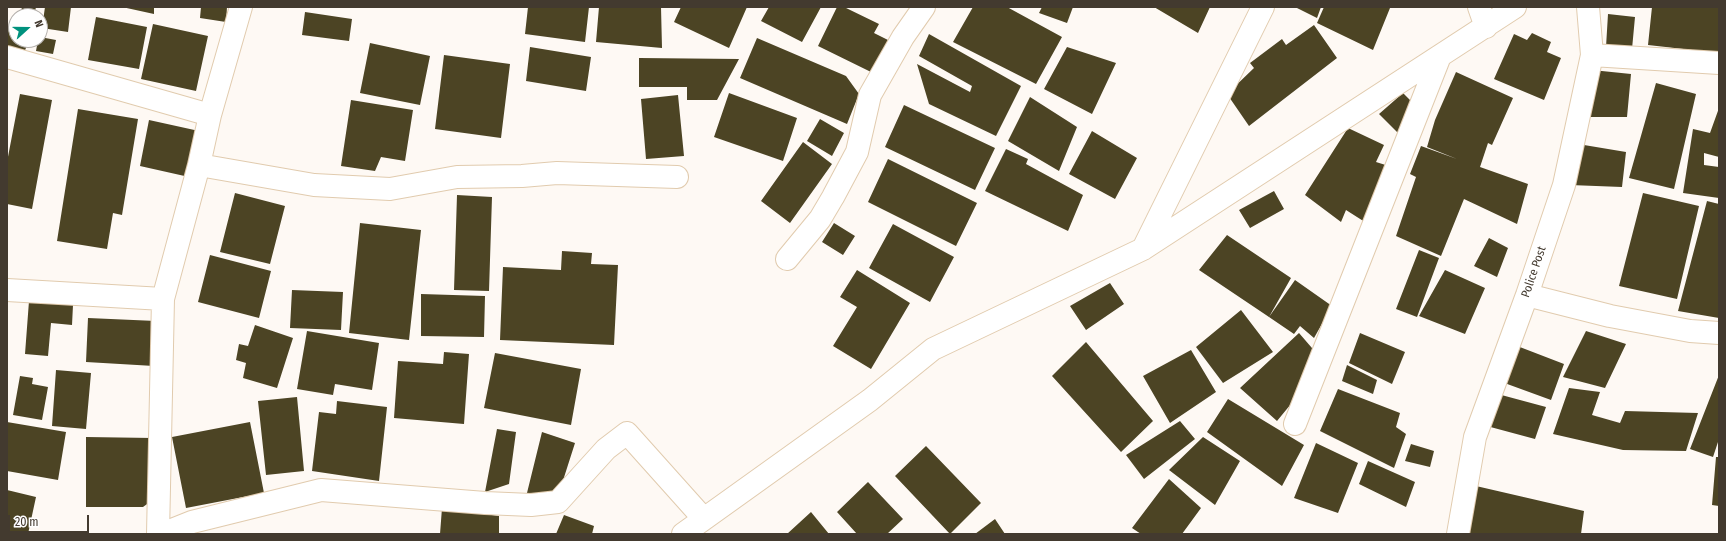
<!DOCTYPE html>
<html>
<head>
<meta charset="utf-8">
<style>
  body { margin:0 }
  #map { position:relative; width:1726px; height:541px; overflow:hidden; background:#fef9f4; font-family:"Fira Sans Condensed",sans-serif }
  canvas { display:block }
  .frame { position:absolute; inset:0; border:8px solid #433a2f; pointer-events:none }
  .north { position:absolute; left:8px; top:8px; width:40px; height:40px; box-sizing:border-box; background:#fff; border:1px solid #b4b0ac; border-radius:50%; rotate:69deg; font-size:11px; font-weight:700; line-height:16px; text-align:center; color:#433a2f }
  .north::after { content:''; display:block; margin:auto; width:14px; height:18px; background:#00927e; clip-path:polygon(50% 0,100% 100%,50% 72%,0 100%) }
  .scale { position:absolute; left:8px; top:515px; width:81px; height:18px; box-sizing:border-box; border:2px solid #433a2f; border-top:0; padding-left:5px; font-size:12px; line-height:14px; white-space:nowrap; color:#433a2f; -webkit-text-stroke:3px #fff; paint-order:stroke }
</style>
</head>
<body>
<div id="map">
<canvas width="1726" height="541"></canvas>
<div class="frame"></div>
<div class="north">N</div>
<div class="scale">20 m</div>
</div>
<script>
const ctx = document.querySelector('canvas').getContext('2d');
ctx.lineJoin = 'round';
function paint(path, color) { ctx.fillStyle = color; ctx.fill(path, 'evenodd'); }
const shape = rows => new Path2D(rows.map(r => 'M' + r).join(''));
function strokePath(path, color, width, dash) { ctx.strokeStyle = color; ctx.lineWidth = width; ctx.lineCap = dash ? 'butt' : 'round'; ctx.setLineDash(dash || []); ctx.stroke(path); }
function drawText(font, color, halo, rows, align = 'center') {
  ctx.font = font + ' "Fira Sans Condensed",sans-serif'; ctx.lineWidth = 4; ctx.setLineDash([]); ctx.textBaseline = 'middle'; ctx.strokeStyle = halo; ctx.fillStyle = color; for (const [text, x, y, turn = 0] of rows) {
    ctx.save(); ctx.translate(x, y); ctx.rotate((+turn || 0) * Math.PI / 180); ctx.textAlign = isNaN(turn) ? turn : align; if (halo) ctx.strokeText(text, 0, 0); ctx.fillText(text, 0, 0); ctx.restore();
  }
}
paint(shape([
  [22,7,36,7,34,16,20,16],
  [45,7,71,7,68,32,42,28],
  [122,7,154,7,154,14],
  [201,7,227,7,226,22,200,18],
  [528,7,589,7,585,42,525,34],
  [599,7,661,7,662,48,596,42],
  [681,7,747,7,729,48,674,22],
  [769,7,821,7,802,42,761,21],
  [837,7,844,7,879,24,874,33,888,40,873,73,818,46],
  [973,7,1007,7,1062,37,1036,84,953,42],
  [1042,7,1073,7,1067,23,1039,13],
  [1154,7,1210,7,1198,33],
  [1295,7,1321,7,1317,18],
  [1324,7,1389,7,1390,8,1373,50,1317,23],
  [1652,7,1712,7,1719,8,1719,53,1648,45],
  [305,12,352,19,349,41,302,35],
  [1608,14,1635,17,1632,49,1606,47],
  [96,17,147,27,139,69,88,60],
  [153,24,208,36,196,91,141,79],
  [1314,25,1337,58,1249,126,1227,94,1254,68,1250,63,1282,39,1286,45],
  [7,26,16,30,16,40,29,40,24,53,7,46],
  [1532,33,1551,42,1547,52,1561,58,1544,100,1494,79,1514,34,1527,40],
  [929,34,1021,86,996,136,929,104,917,64,970,92,972,86,919,56],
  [40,37,56,40,53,54,36,51,38,40,40,40],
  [757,38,846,76,859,94,847,124,740,78],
  [370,43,430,56,420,105,360,93],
  [530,47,591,57,586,91,526,81],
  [1067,47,1116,63,1092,114,1044,89],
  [444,55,510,64,501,138,435,129],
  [639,58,739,59,717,100,687,100,687,87,639,87],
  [1592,70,1631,74,1627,117,1582,117],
  [1456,72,1513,98,1492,145,1488,143,1480,167,1528,184,1517,224,1464,199,1441,256,1396,236,1416,177,1410,174,1421,146,1457,159,1427,147,1435,120],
  [1656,83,1696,94,1674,189,1629,178],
  [729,93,797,118,783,161,714,137],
  [1403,93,1416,106,1403,138,1379,114],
  [20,94,52,100,32,209,7,204,7,162],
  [678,95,684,156,646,159,641,99],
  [1030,97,1077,127,1059,171,1008,141],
  [351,100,413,110,405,161,381,157,375,171,341,166],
  [904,105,995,148,975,190,885,147],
  [1719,108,1719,157,1704,153,1704,165,1719,167,1719,198,1683,193,1693,129,1710,133],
  [78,109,138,119,122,215,113,213,107,249,57,241],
  [820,119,844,133,832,156,807,141],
  [149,120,199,131,189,177,140,166],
  [1348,128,1384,145,1376,162,1392,167,1368,224,1346,210,1341,222,1305,195],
  [1092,131,1137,158,1115,199,1069,174],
  [803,142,832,164,790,223,761,201],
  [1578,144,1626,152,1622,187,1570,185],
  [1006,149,1028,159,1026,164,1083,195,1068,231,985,191],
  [888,159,977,203,956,246,868,202],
  [1274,191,1284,209,1250,228,1239,210],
  [235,193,285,206,270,264,220,252],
  [1643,193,1699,206,1677,299,1619,286],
  [457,195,492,197,489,291,454,290],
  [1707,201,1719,204,1719,318,1678,311],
  [360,223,421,230,409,340,349,333],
  [834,223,855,236,843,255,822,242],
  [893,224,954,257,930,302,869,268],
  [1227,235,1291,278,1269,317,1199,270],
  [1489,238,1508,248,1497,277,1474,266],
  [1419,250,1439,258,1417,317,1396,309],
  [562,251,592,253,591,264,618,265,614,345,500,340,503,267,561,270],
  [210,255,271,271,259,318,198,302],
  [857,270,910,303,871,369,833,346,857,307,840,297],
  [1445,270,1485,288,1465,334,1419,316],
  [1295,280,1332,306,1314,338,1300,326,1294,334,1269,317],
  [1110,283,1124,304,1086,330,1070,306],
  [292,290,343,292,341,330,290,328],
  [421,294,485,296,484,337,421,336],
  [29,301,73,305,72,325,51,323,48,356,25,354],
  [1241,310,1273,352,1223,383,1196,347],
  [88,318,156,321,154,366,86,362],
  [255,325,293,338,277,388,243,378,246,363,236,360,239,344,248,346],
  [307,331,379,343,372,390,335,384,333,395,297,389],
  [1586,331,1626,344,1605,388,1563,377],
  [1299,333,1318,355,1300,393,1277,421,1240,388],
  [1360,333,1405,352,1392,384,1349,363],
  [1086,342,1153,421,1121,452,1052,376],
  [1512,344,1564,364,1551,400,1499,381],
  [1191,350,1216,392,1170,423,1143,376],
  [444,352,469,354,464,424,394,418,398,361,443,364],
  [495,353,581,369,571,425,484,408],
  [1347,365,1377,380,1373,394,1342,381],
  [56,370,91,373,86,429,52,426],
  [1719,375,1719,439,1713,457,1690,449],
  [20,376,33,378,32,384,48,387,42,420,13,415],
  [1569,388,1600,392,1592,415,1620,423,1625,411,1698,413,1686,451,1623,450,1553,434],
  [1338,389,1400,413,1396,427,1406,434,1394,468,1320,431],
  [1494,393,1546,407,1535,439,1483,425],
  [297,397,304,471,266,475,258,401],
  [1228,399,1304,445,1282,486,1207,432],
  [337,401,387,407,379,481,312,471,319,412,336,414],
  [1180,421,1195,439,1144,479,1126,455],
  [7,422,66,432,58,480,7,471],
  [250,422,264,493,186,508,172,437],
  [497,429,516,432,509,484,485,492],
  [542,432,575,443,559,493,526,497],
  [86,437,153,438,154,499,143,507,86,507],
  [1203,437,1240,461,1215,505,1169,470],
  [1316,443,1358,463,1338,513,1294,498],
  [1411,444,1434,451,1430,467,1405,461],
  [926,446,981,503,950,534,895,476],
  [1716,457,1719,457,1719,506,1712,505],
  [1368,461,1415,482,1406,507,1359,484],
  [1169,479,1201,508,1182,534,1141,534,1132,528],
  [868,482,903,519,887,534,857,534,837,512],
  [1476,486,1584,511,1581,534,1465,534],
  [7,490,36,497,28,534,7,534],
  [442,508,499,516,499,534,440,534],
  [811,512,829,534,787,534],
  [564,515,594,526,592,534,556,534],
  [995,519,1005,534,975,534]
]), '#4c4424');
const minor = shape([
  [1479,7,1486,27],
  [1592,55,1719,63],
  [7,57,210,115],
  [199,165,314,185,390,189,457,177,522,176,557,173,677,177],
  [1143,249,1263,7],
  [787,259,820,219,833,197,857,152,870,95,903,37,924,7],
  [7,290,163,299],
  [1527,295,1610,316,1690,331,1719,333],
  [1295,424,1440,56],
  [158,534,163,299,199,165,210,115,241,7],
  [162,534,192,522,321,490,485,503,531,505,558,502,606,449,627,433,704,519],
  [683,534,870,400,933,349,1143,249,1515,7],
  [1458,534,1475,437,1527,295,1564,185,1592,55,1588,7]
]);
strokePath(minor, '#e1cbae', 24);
strokePath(minor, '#fff', 22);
drawText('12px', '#433a2f', '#fff', [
  ["Police Post",1534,272,-71]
]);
</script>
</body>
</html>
